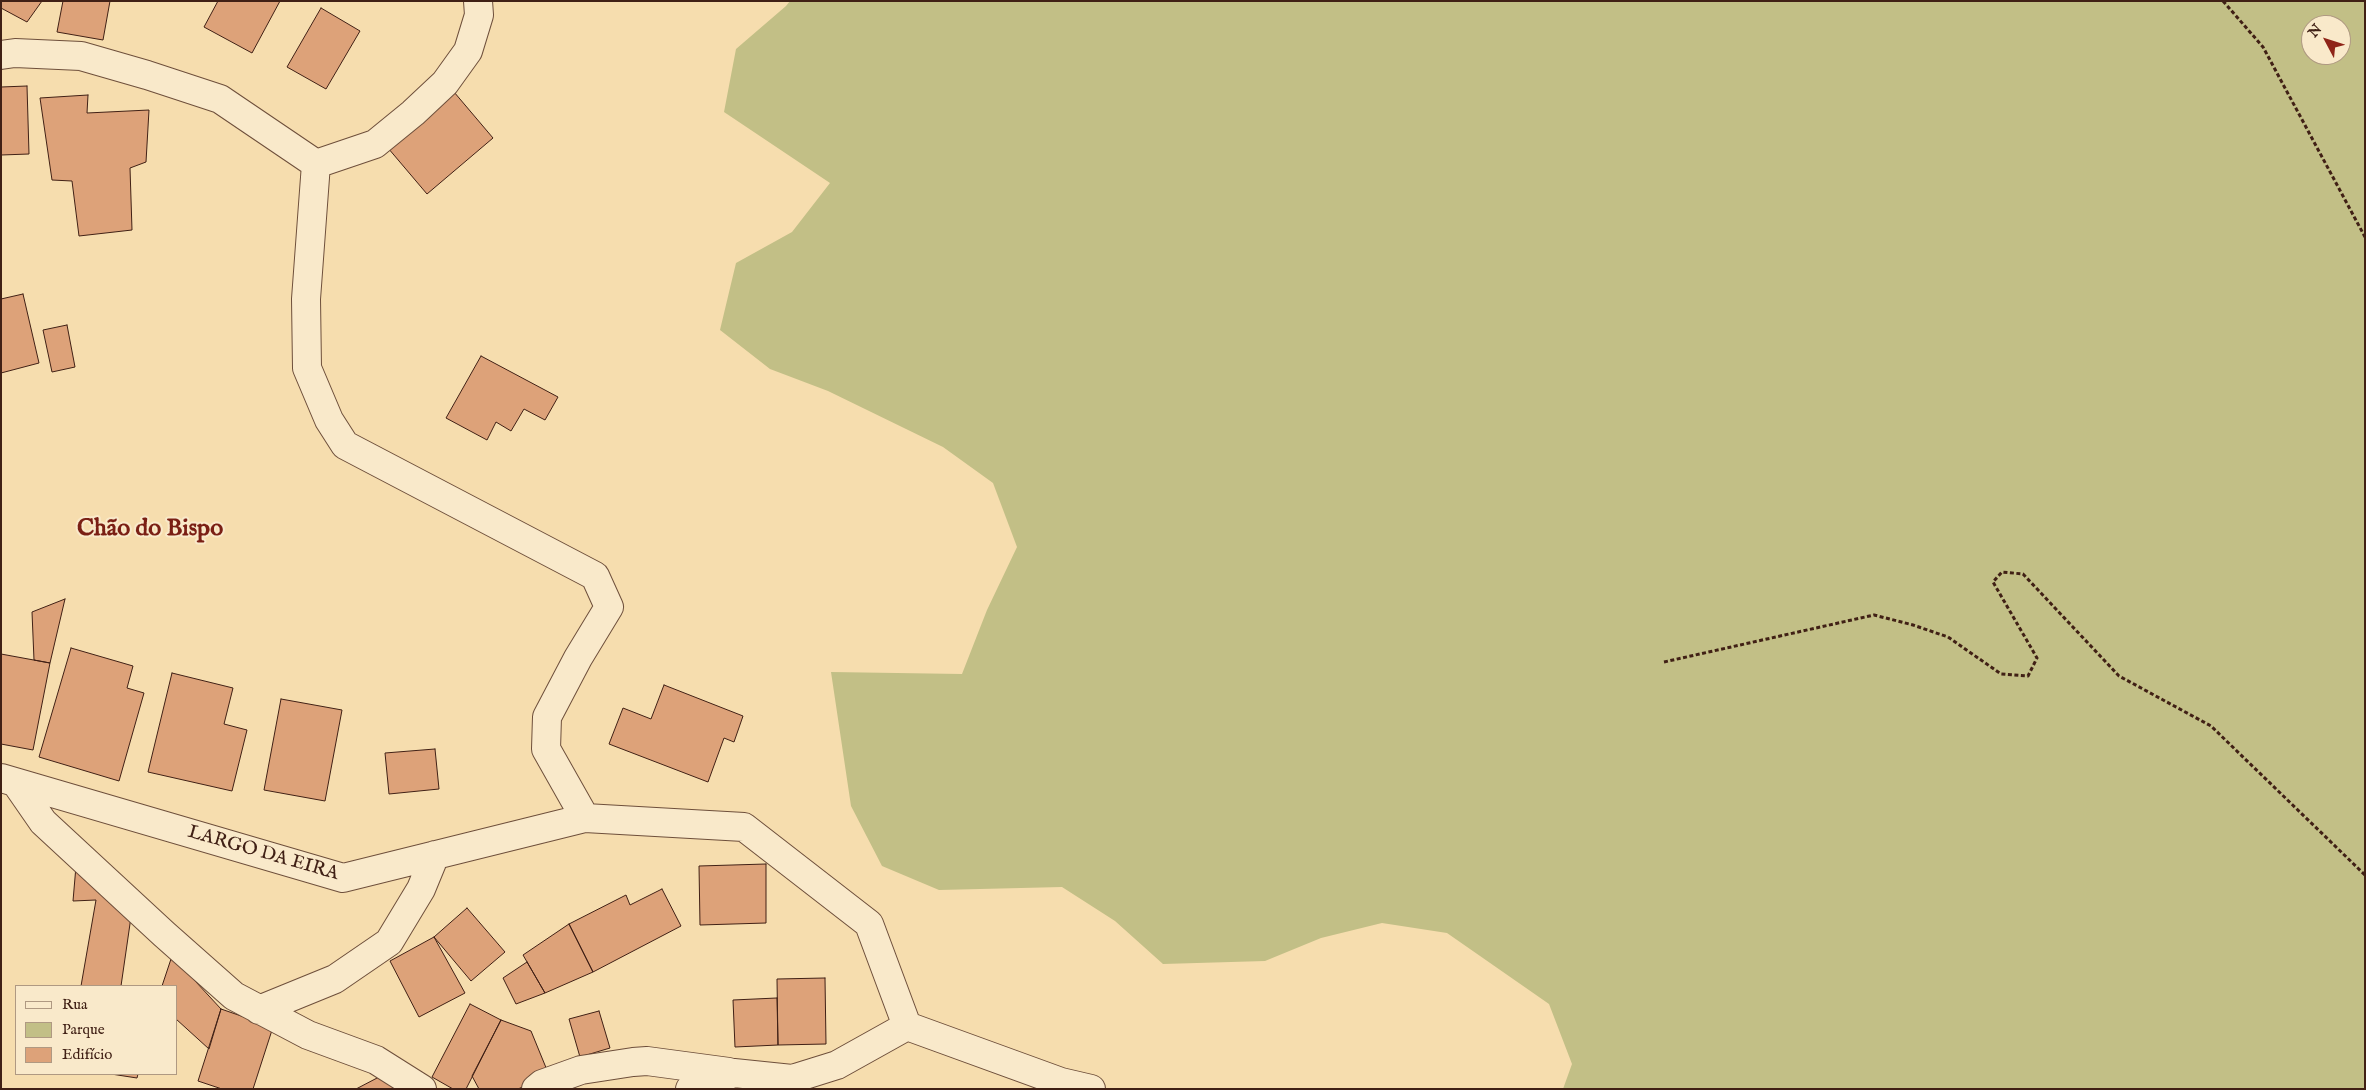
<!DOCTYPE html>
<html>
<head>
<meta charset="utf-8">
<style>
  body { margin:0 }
  #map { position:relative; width:2366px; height:1090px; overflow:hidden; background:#f6ddae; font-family:"IM FELL English",serif }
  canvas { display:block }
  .frame { position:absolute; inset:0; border:2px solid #402015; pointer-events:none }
  .legend { position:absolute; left:15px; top:985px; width:162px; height:90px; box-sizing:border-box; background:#f9e9ca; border:1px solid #af9982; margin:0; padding:6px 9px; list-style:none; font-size:15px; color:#402015 }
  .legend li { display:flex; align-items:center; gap:10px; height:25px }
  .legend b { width:25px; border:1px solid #af9982 }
  .north { position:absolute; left:2301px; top:15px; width:50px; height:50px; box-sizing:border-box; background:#f9e9ca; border:1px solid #af9982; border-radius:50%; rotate:310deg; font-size:14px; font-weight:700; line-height:20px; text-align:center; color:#402015 }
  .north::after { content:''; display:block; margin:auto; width:18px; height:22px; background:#8f2418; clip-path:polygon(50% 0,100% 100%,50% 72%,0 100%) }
</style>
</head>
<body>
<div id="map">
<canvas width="2366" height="1090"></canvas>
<div class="frame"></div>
<ul class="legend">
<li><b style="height:6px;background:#f9e9ca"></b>Rua</li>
<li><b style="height:14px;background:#c2bf86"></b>Parque</li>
<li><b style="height:14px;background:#dda279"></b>Edifício</li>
</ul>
<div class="north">N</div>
</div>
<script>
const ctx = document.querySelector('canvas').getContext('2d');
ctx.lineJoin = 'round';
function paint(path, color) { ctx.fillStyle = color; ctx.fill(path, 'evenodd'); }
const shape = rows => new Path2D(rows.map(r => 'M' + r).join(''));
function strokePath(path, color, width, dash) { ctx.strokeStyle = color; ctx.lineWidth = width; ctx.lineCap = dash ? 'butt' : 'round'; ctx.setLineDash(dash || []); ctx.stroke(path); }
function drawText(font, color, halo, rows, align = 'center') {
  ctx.font = font + ' "IM FELL English",serif'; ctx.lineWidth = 4; ctx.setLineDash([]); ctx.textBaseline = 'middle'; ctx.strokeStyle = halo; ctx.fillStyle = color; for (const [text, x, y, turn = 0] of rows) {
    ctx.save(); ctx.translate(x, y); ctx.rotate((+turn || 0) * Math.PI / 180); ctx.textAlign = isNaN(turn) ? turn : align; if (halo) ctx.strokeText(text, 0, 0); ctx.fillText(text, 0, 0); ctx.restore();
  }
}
paint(shape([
  [790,1,2365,1,2365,1089,1563,1089,1572,1064,1549,1004,1447,933,1382,923,1321,938,1265,961,1163,964,1115,921,1062,887,939,890,882,866,851,806,831,672,962,674,987,610,1017,547,993,483,943,447,828,391,770,369,720,330,736,263,792,232,830,183,724,112,736,49,786,6],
  [2311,25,2341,25,2341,55,2311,55]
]), '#c2bf86');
const building = shape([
  [1,1,42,1,27,22,1,8,1,1],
  [63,1,110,1,103,40,57,32,63,1],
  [218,1,280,1,252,53,204,27,218,1],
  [321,8,360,31,326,89,287,67,321,8],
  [27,86,29,154,1,155,1,87,27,86],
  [454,92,493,138,427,194,388,148,454,92],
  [88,95,87,113,149,110,146,162,130,168,132,230,79,236,72,181,52,180,40,98,88,95],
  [23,294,39,363,1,373,1,299,23,294],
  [67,325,75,367,52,372,43,330,67,325],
  [481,356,558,397,545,420,524,409,511,431,496,422,487,440,446,418,481,356],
  [65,599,50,663,34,660,32,612,65,599],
  [71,648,133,666,127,688,144,693,119,781,39,757,71,648],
  [1,654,50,663,33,750,1,744,1,654],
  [172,673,233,688,224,724,247,730,232,791,148,772,172,673],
  [664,685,743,716,734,742,724,738,708,782,609,744,623,708,651,719,664,685],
  [281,699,342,710,325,801,264,790,281,699],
  [435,749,439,789,389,794,385,753,435,749],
  [766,864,766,923,700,925,699,866,766,864],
  [76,866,132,910,121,986,81,986,96,900,73,901,76,866],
  [662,889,681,926,593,972,569,924,626,895,630,905,662,889],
  [467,908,505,952,471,981,434,937,467,908],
  [569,924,593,972,545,993,523,955,569,924],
  [434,937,465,993,419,1017,390,961,434,937],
  [172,956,221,1009,209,1049,176,1019,176,986,162,986,172,956],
  [527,962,545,993,516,1004,503,978,527,962],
  [825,978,826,1044,778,1045,777,979,825,978],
  [777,998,778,1045,735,1047,733,1000,777,998],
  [470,1004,501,1020,466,1089,453,1089,432,1077,470,1004],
  [221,1009,273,1027,253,1089,222,1089,198,1081,221,1009],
  [599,1011,610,1048,580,1057,569,1019,599,1011],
  [501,1020,531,1031,549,1075,518,1089,479,1089,472,1076,501,1020],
  [111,1074,138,1074,137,1078,111,1074],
  [379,1077,398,1089,356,1089,379,1077]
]);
paint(building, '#dda279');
strokePath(building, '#402015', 1);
const street = shape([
  [1,55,15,53,81,56,147,75,220,99,316,164,306,299,307,368,329,420,345,445,595,576,609,607,578,658,547,717,546,749,585,818],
  [316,164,375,144,413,113,445,83,468,51,479,15,478,1],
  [1,778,343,878,585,818,744,827,869,924,907,1026,837,1065,792,1079,734,1073,690,1089],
  [16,783,43,822,164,934,234,996,308,1035,376,1060,422,1089],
  [259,1010,335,979,389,942,421,889,435,855],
  [907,1026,1061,1082,1091,1089],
  [536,1089,542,1084,581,1070,633,1062,647,1061,729,1072]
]);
strokePath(street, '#6e4f3b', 30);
strokePath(shape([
  [2223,1,2263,47,2365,237],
  [1664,662,1874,615,1913,625,1948,637,2001,674,2028,676,2037,658,1993,582,2002,572,2023,574,2119,676,2211,726,2365,875]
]), '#402015', 3, [4, 2.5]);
strokePath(street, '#f9e9ca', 28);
drawText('19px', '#402015', '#f9e9ca', [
  ["LARGO DA EIRA",263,854,16]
]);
drawText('bold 24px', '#7a1f14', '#f9e9ca', [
  ["Chão do Bispo",150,530]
]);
</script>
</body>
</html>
